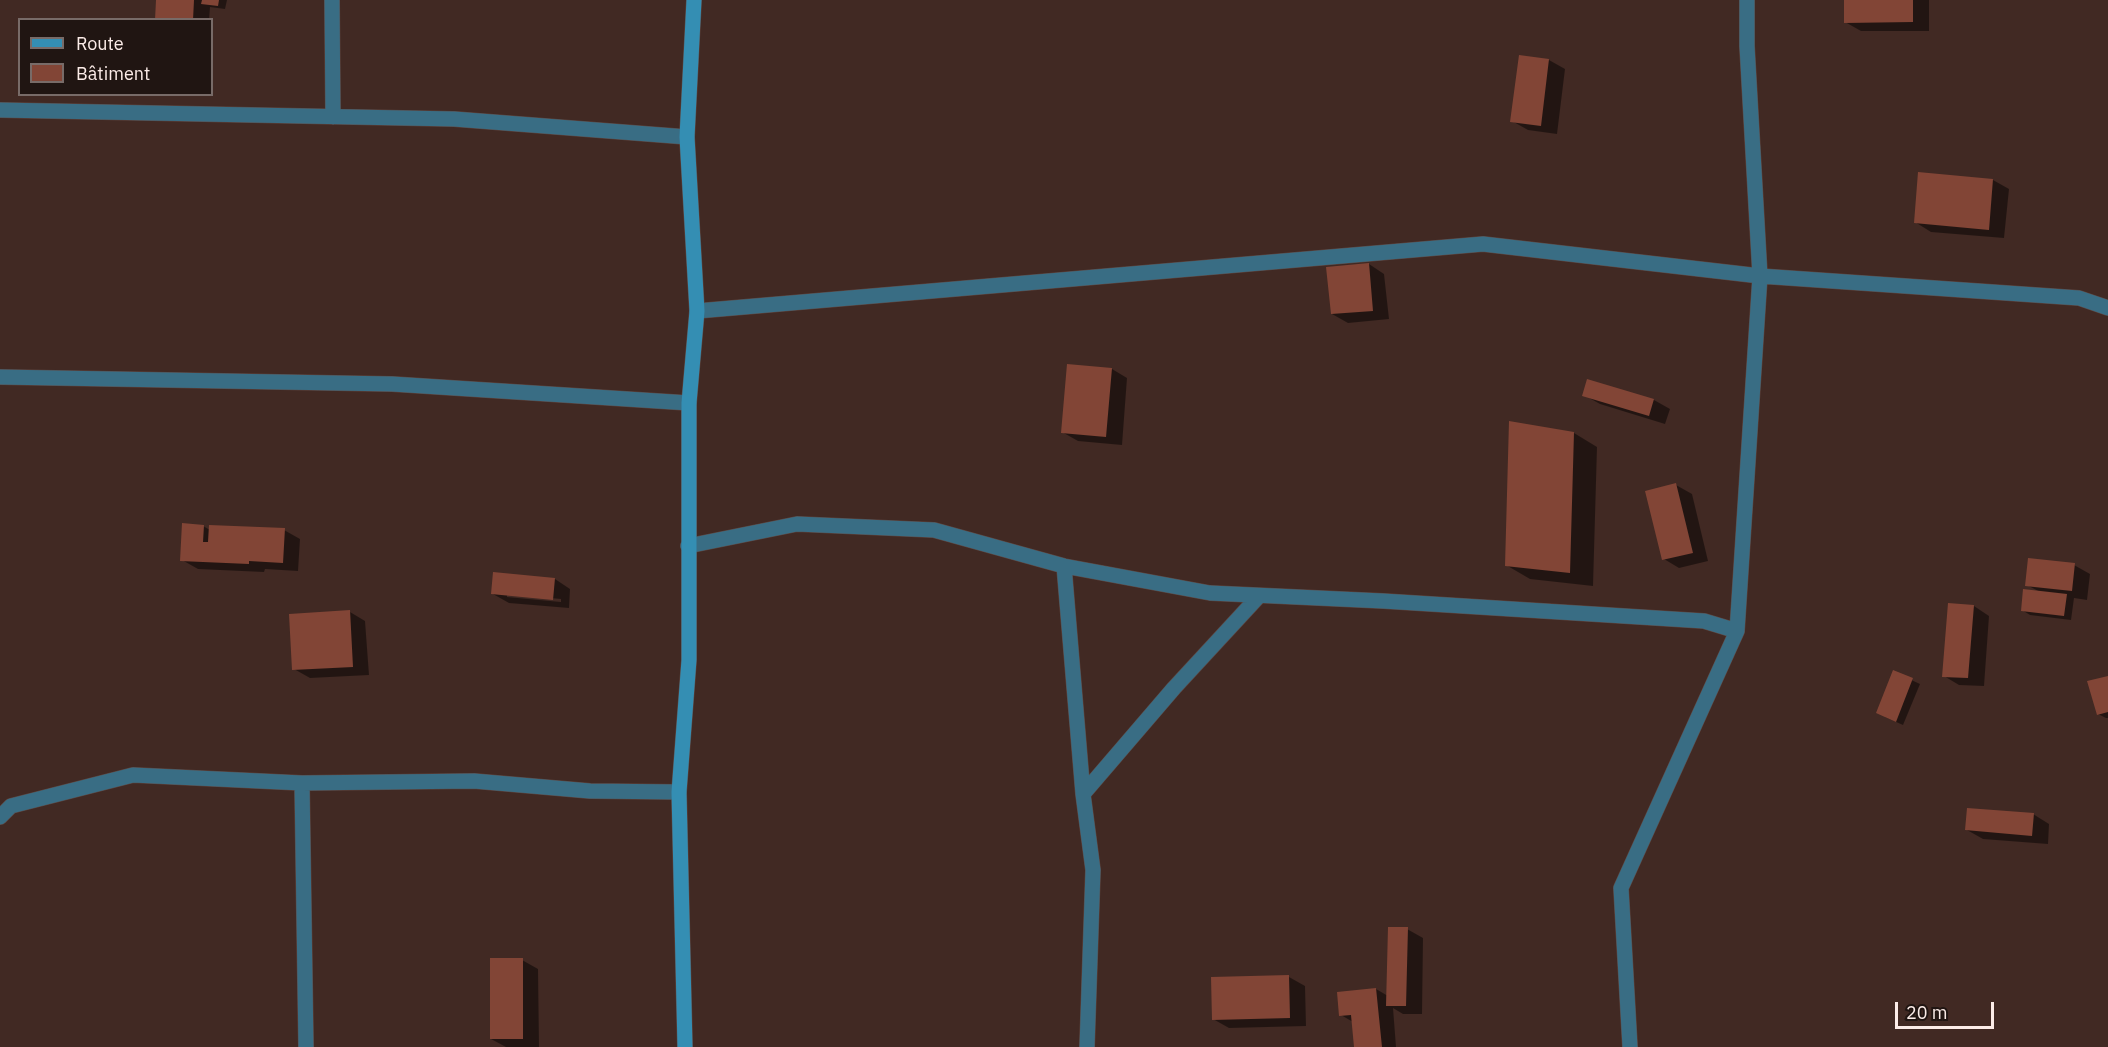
<!DOCTYPE html>
<html>
<head>
<meta charset="utf-8">
<style>
  body { margin:0 }
  #map { position:relative; width:2108px; height:1047px; overflow:hidden; background:#412923; font-family:"IBM Plex Sans",sans-serif }
  canvas { display:block }
  .legend { position:absolute; left:18px; top:18px; width:195px; height:78px; box-sizing:border-box; background:#201512; border:2px solid #786b68; margin:0; padding:8px 10px; list-style:none; font-size:18px; color:#fcece8 }
  .legend li { display:flex; align-items:center; gap:12px; height:30px }
  .legend b { width:30px; border:2px solid #786b68 }
  .scale { position:absolute; left:1895px; top:1002px; width:99px; height:27px; box-sizing:border-box; border:3px solid #fcece8; border-top:0; padding-left:8px; font-size:18px; line-height:21px; white-space:nowrap; color:#fcece8; -webkit-text-stroke:4px #201512; paint-order:stroke }
</style>
</head>
<body>
<div id="map">
<canvas width="2108" height="1047"></canvas>
<ul class="legend">
<li><b style="height:8px;background:#348eb3"></b>Route</li>
<li><b style="height:16px;background:#824536"></b>Bâtiment</li>
</ul>
<div class="scale">20 m</div>
</div>
<script>
const ctx = document.querySelector('canvas').getContext('2d');
ctx.lineJoin = 'round';
function paint(path, color) { ctx.fillStyle = color; ctx.fill(path, 'evenodd'); }
const shape = rows => new Path2D(rows.map(r => 'M' + r).join(''));
function strokePath(path, color, width, dash) { ctx.strokeStyle = color; ctx.lineWidth = width; ctx.lineCap = dash ? 'butt' : 'round'; ctx.setLineDash(dash || []); ctx.stroke(path); }
paint(shape([
  [157,0,227,0,225,9,210,7,209,20,156,20],
  [1845,0,1929,0,1929,31,1861,31,1845,22],
  [1549,60,1565,69,1557,134,1528,130,1512,121],
  [1919,174,1993,180,2009,189,2004,238,1931,232,1915,222],
  [1369,264,1384,274,1389,319,1348,323,1332,314],
  [1112,369,1127,378,1122,445,1078,441,1062,432],
  [1588,381,1654,400,1670,409,1665,424,1600,404,1584,395],
  [1574,433,1597,447,1593,586,1530,579,1506,565],
  [1676,485,1692,494,1708,561,1679,568,1664,559],
  [203,526,210,530,284,530,300,539,298,571,265,569,264,572,198,569,182,560],
  [2074,565,2090,574,2087,600,2074,598,2071,620,2030,615,2022,610,2040,592,2027,585],
  [555,579,570,589,569,608,509,603,493,594],
  [507,594,561,599,561,602,507,597],
  [1974,606,1989,616,1984,686,1959,685,1944,676],
  [350,612,365,621,369,675,310,678,294,669],
  [1894,672,1920,684,1903,725,1885,717],
  [2108,677,2108,718,2106,718,2098,714],
  [2033,814,2049,824,2048,844,1983,839,1967,830],
  [1407,929,1423,938,1422,1014,1403,1014,1393,1008,1396,1047,1356,1047,1353,1022,1341,1015,1376,989,1388,996],
  [522,960,538,969,539,1047,506,1047,491,1039],
  [1289,977,1305,986,1306,1026,1229,1028,1213,1019,1213,979]
]), '#0007');
paint(shape([
  [156,0,194,0,193,20,155,20],
  [202,0,219,0,218,6,201,4],
  [1844,0,1913,0,1913,22,1844,23],
  [1519,55,1549,59,1541,126,1510,122],
  [1918,172,1993,179,1989,230,1914,223],
  [1369,263,1373,311,1331,314,1326,267],
  [1067,364,1112,368,1106,437,1061,433],
  [1587,379,1654,399,1649,416,1582,396],
  [1509,421,1574,432,1570,573,1505,566],
  [1676,483,1693,553,1662,560,1645,491],
  [182,523,204,525,203,542,208,542,209,525,285,528,283,563,249,561,249,564,180,561],
  [2028,558,2075,563,2072,591,2025,586],
  [493,572,555,578,553,600,491,594],
  [2023,589,2067,594,2064,616,2021,611],
  [1948,603,1974,605,1968,678,1942,677],
  [350,610,353,667,292,670,289,614],
  [1893,670,1913,678,1896,722,1876,713],
  [2108,676,2108,712,2097,715,2087,681],
  [1967,808,2034,813,2032,836,1965,830],
  [1388,927,1408,927,1406,1006,1386,1006],
  [490,958,523,958,523,1039,490,1039],
  [1289,975,1290,1018,1212,1020,1211,977],
  [1376,988,1382,1047,1354,1047,1351,1015,1339,1016,1337,992]
]), '#824536');
const street = shape([
  [332,0,333,117],
  [0,110,454,119,687,137],
  [697,311,1483,244,1760,276,2079,298,2108,308],
  [0,377,392,384,689,403],
  [688,546,797,524,934,530,1064,566,1210,593,1383,601,1704,621,1737,631],
  [1064,566,1083,794,1093,870,1087,1047],
  [302,783,306,1047],
  [1083,794,1174,688,1259,596],
  [0,817,11,806,133,775,302,783,474,781,590,791,679,792],
  [1630,1047,1621,888,1737,631,1760,276,1747,46,1747,0]
]);
const secondary = shape([
  [685,1047,679,792,689,660,689,403,697,311,687,137,694,0]
]);
strokePath(street, '#5f4843', 16);
strokePath(secondary, '#5f4843', 16);
strokePath(street, '#396d84', 15);
strokePath(secondary, '#348eb3', 15);
</script>
</body>
</html>
